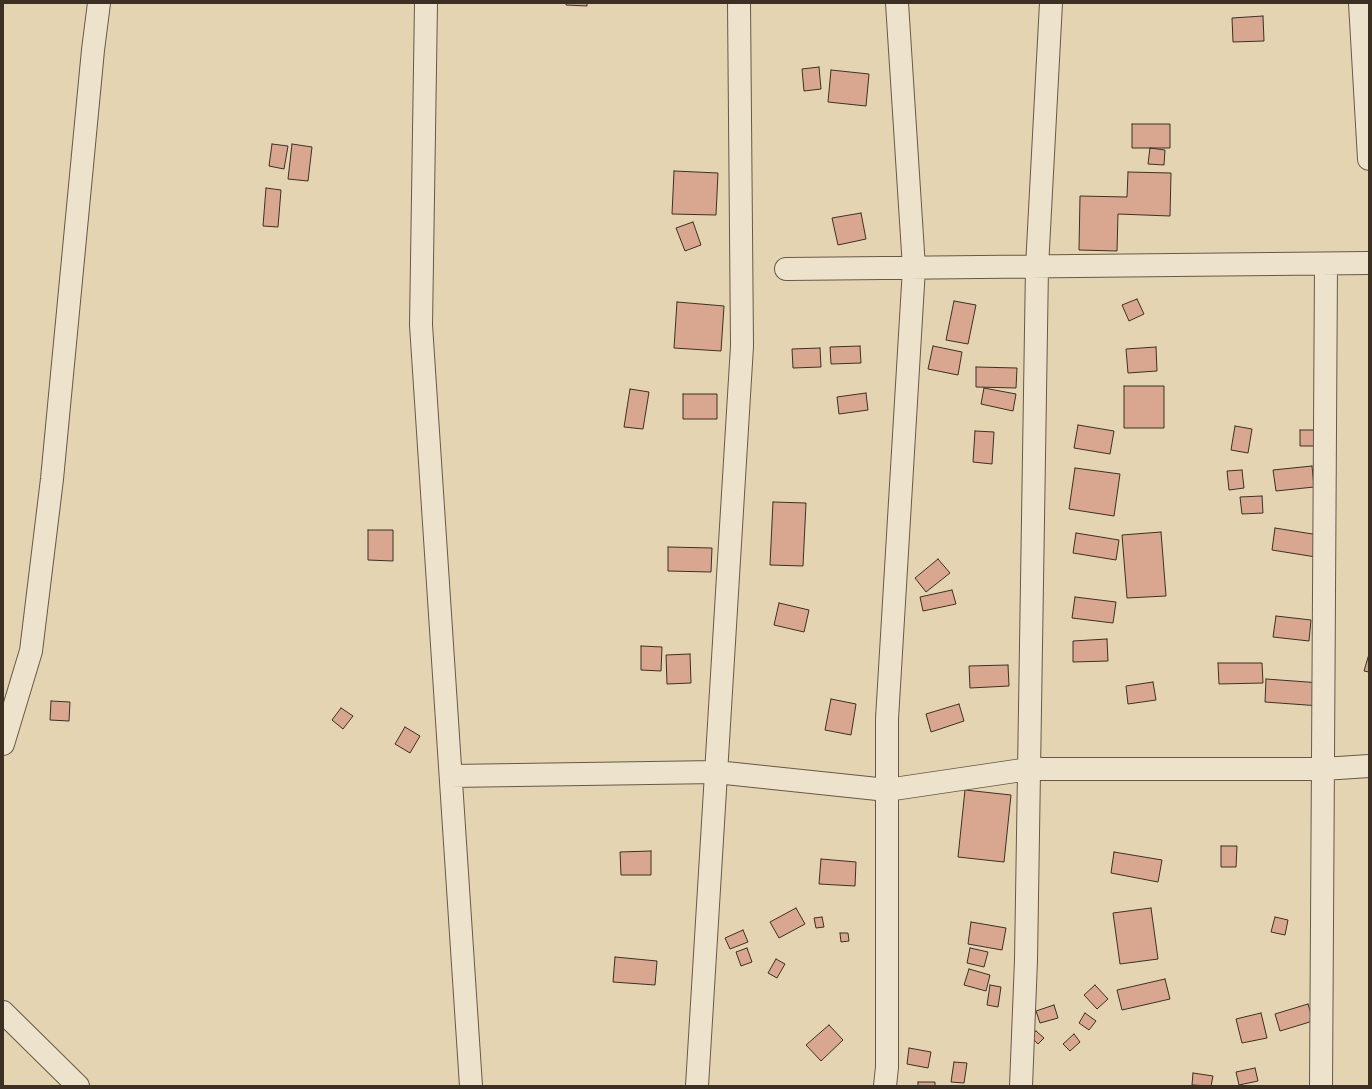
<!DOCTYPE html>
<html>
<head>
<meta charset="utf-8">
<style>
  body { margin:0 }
  #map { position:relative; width:1372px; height:1089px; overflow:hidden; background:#e4d4b2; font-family:"EB Garamond",serif }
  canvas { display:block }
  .frame { position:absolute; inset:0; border:4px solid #3c3025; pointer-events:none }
</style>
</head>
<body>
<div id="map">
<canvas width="1372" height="1089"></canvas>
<div class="frame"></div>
</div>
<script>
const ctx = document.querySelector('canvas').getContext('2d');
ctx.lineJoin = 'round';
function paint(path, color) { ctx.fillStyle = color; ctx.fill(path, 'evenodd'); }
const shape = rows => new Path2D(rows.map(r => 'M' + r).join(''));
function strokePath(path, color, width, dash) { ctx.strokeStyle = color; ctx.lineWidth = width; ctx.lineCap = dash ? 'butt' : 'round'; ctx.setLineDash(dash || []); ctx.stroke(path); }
const building = shape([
  [566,3,587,3,587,6,566,5,566,3],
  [1263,16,1264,41,1233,42,1232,18,1263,16],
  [819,67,821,89,804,91,802,69,819,67],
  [831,70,869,74,866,106,828,102,831,70],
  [1132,124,1170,124,1170,148,1132,148,1132,124],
  [272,144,288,146,284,169,269,166,272,144],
  [292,144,312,147,308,181,288,179,292,144],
  [1150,148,1165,150,1164,165,1148,164,1150,148],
  [674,171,718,173,716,215,672,214,674,171],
  [1128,172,1171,173,1170,216,1118,214,1117,251,1079,250,1080,196,1127,197,1128,172],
  [266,188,281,190,278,227,263,226,266,188],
  [861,213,866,239,838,245,832,218,861,213],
  [693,222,701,245,685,251,676,228,693,222],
  [1137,299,1144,314,1129,321,1122,305,1137,299],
  [954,301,976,305,968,344,946,340,954,301],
  [677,302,724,306,721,351,674,348,677,302],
  [860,346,861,363,831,364,830,347,860,346],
  [933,346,962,352,958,375,928,369,933,346],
  [1156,347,1157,371,1128,373,1126,349,1156,347],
  [820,348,821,367,793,368,792,349,820,348],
  [976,367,1017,368,1016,388,976,387,976,367],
  [1124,386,1164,386,1164,428,1124,428,1124,386],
  [984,388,1016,394,1013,411,981,404,984,388],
  [630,389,649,392,643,429,624,427,630,389],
  [866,393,868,410,839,414,837,397,866,393],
  [683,394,717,394,717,419,683,419,683,394],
  [1078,425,1114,431,1110,454,1074,448,1078,425],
  [1235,426,1252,429,1248,453,1231,450,1235,426],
  [1300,430,1334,430,1334,446,1300,446,1300,430],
  [975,431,994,432,992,464,973,462,975,431],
  [1312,466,1314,487,1276,491,1273,470,1312,466],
  [1075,468,1120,474,1114,516,1069,509,1075,468],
  [1242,470,1244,488,1229,490,1227,471,1242,470],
  [1262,496,1263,513,1242,514,1240,497,1262,496],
  [773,502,806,503,803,566,770,565,773,502],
  [1275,528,1325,536,1322,558,1272,550,1275,528],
  [368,530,393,530,393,561,368,560,368,530],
  [1161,532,1166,596,1127,598,1122,535,1161,532],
  [1076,533,1119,540,1116,560,1073,553,1076,533],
  [668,547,712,548,711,572,668,571,668,547],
  [938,559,950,573,926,592,915,578,938,559],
  [952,590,956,604,923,611,920,597,952,590],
  [1075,597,1116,602,1113,623,1072,618,1075,597],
  [779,603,809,610,804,632,774,625,779,603],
  [1276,616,1311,620,1309,641,1273,637,1276,616],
  [1107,639,1108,661,1073,662,1073,641,1107,639],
  [641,646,662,647,661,671,641,670,641,646],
  [690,654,691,683,667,684,666,655,690,654],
  [1369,654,1369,672,1364,671,1369,654],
  [1218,663,1262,663,1263,683,1219,684,1218,663],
  [1008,665,1009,686,970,688,969,666,1008,665],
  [1266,679,1321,683,1320,706,1265,702,1266,679],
  [1153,682,1156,700,1128,704,1126,686,1153,682],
  [831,699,856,704,851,735,825,730,831,699],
  [51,701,70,702,69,721,50,720,51,701],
  [959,704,964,721,931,732,926,714,959,704],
  [341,708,353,716,343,729,332,720,341,708],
  [405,727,420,736,410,753,395,744,405,727],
  [965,790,1011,795,1004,862,958,857,965,790],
  [1221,846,1237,846,1236,867,1221,867,1221,846],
  [651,851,651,875,621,875,620,852,651,851],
  [1114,852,1162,860,1158,882,1111,873,1114,852],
  [821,859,856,862,855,886,819,884,821,859],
  [796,908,805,924,779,938,770,922,796,908],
  [1151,908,1158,959,1120,964,1113,913,1151,908],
  [822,917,824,927,816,928,814,918,822,917],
  [1275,917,1288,920,1285,935,1271,932,1275,917],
  [971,922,1006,928,1002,950,968,944,971,922],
  [743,930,748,942,730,949,725,938,743,930],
  [840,933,848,933,849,941,841,942,840,933],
  [747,948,752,962,741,966,736,952,747,948],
  [970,948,988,952,984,967,967,963,970,948],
  [615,957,657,961,655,985,613,982,615,957],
  [776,959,785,964,777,978,768,973,776,959],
  [969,969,990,975,986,991,964,985,969,969],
  [1165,979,1170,999,1122,1010,1117,990,1165,979],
  [990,985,1001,987,998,1007,987,1005,990,985],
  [1095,985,1108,999,1097,1009,1084,995,1095,985],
  [1308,1004,1313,1021,1280,1031,1275,1014,1308,1004],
  [1054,1005,1058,1018,1040,1023,1036,1011,1054,1005],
  [1085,1013,1096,1021,1089,1030,1079,1023,1085,1013],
  [1261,1013,1267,1038,1242,1043,1236,1019,1261,1013],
  [829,1025,843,1040,821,1061,806,1045,829,1025],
  [1036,1031,1044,1038,1038,1044,1030,1036,1036,1031],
  [1074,1034,1080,1042,1070,1051,1063,1044,1074,1034],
  [909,1048,931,1052,928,1068,907,1064,909,1048],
  [954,1062,967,1063,964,1083,951,1082,954,1062],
  [1255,1068,1258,1081,1239,1085,1236,1072,1255,1068],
  [1193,1073,1213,1076,1211,1086,1192,1085,1193,1073],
  [918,1082,935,1082,935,1086,918,1086,918,1082]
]);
paint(building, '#d9a690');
strokePath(building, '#3c3025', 1);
const minor = shape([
  [426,3,421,325,471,1086],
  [1360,3,1369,159],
  [786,269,1369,263],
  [3,744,31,651,52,479,93,50,99,3],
  [451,776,716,772,887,790,1029,769,1323,769,1369,766],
  [3,1012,78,1086],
  [697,1086,742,346,739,3],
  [885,1086,887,1067,887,719,914,268,897,3],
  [1021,1086,1026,960,1037,267,1051,3],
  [1321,1086,1326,264]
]);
strokePath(minor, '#665948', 24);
strokePath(minor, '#ede3cd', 22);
</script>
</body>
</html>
